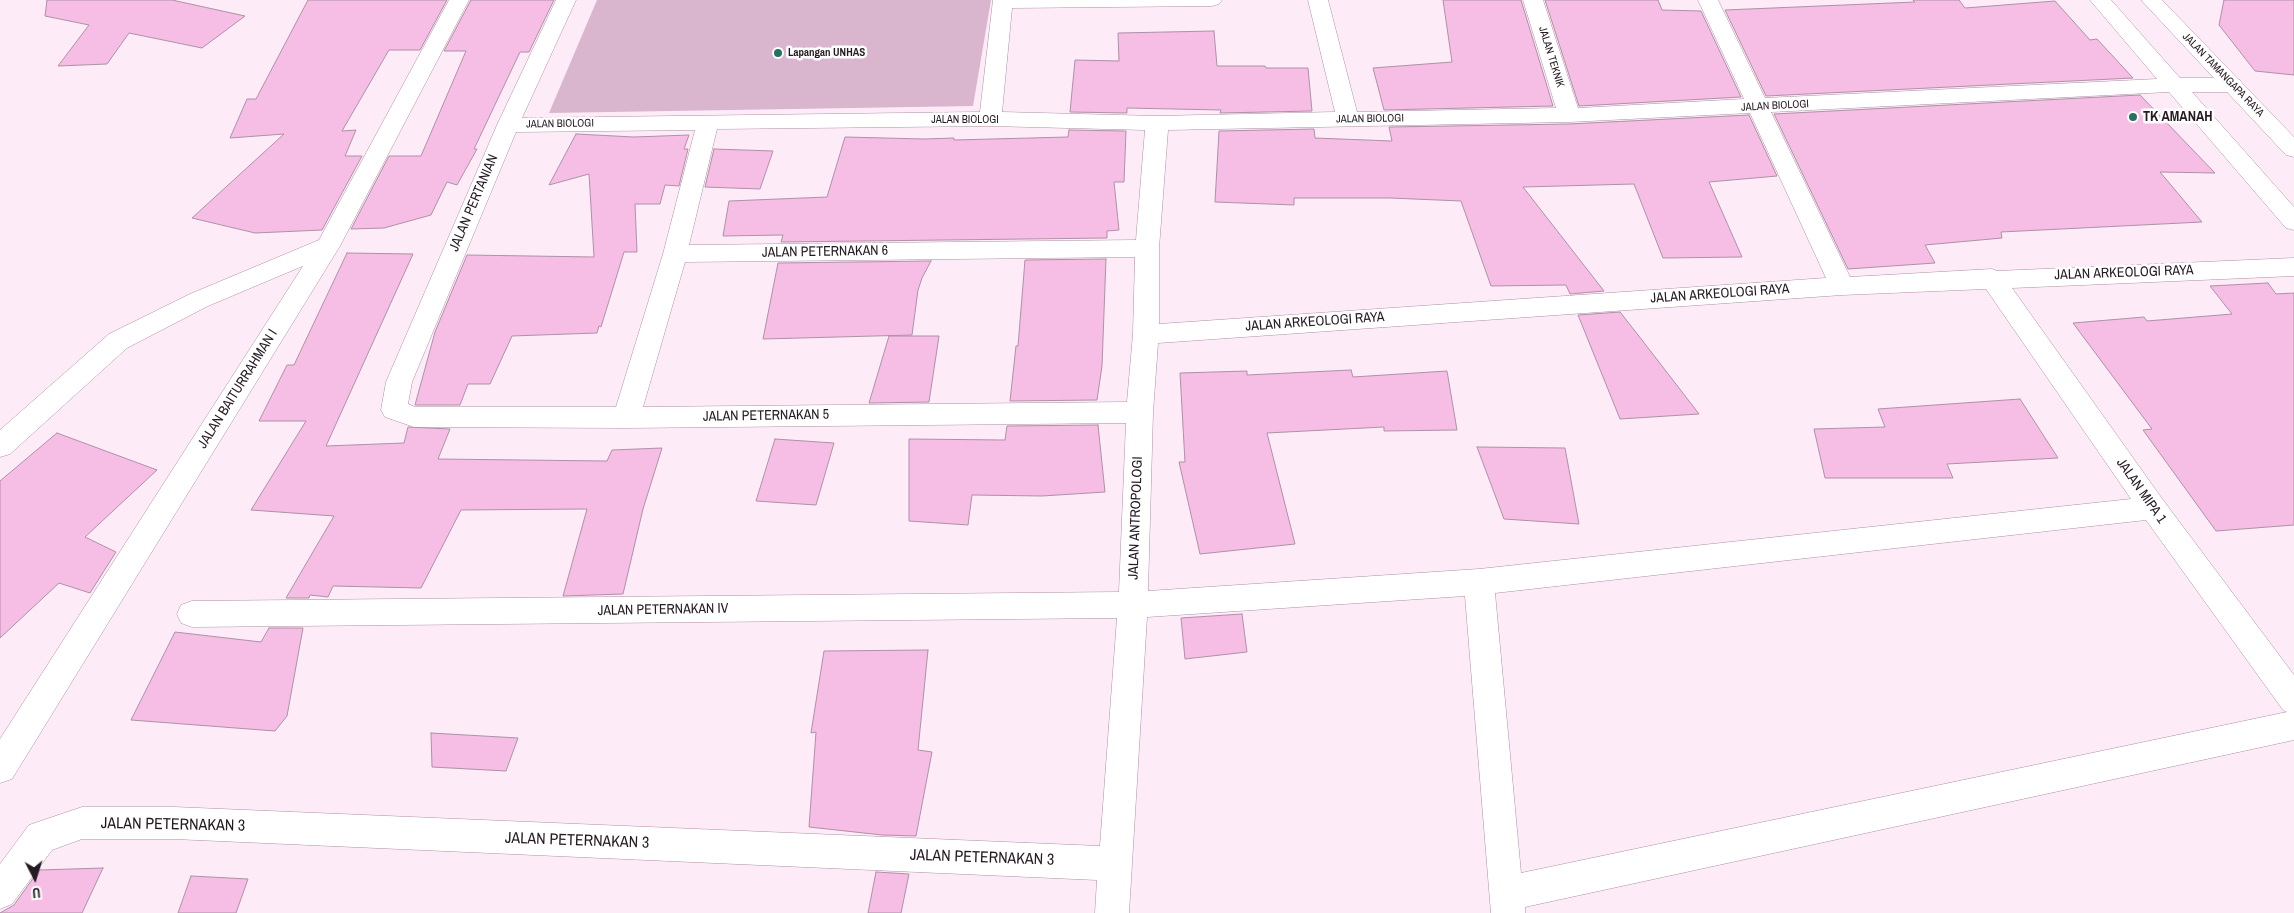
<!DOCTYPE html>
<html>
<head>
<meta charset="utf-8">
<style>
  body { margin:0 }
  #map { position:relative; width:2294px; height:913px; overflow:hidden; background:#feebf8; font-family:"Archivo Narrow",sans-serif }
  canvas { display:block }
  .north { position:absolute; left:10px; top:853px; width:50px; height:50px; -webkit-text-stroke:4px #fff; paint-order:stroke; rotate:175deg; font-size:14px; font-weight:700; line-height:20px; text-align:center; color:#251a22 }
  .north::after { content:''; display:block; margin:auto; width:18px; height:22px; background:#251a22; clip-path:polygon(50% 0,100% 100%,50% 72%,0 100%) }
</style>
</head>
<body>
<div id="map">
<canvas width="2294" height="913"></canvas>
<div class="north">U</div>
</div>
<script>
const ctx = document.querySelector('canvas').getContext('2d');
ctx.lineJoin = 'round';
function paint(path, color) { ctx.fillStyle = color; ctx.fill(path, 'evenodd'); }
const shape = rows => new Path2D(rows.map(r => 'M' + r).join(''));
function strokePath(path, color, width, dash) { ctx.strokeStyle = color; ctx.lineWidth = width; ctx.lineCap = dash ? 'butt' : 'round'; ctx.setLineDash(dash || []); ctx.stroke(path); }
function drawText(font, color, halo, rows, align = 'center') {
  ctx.font = font + ' "Archivo Narrow",sans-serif'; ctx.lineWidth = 5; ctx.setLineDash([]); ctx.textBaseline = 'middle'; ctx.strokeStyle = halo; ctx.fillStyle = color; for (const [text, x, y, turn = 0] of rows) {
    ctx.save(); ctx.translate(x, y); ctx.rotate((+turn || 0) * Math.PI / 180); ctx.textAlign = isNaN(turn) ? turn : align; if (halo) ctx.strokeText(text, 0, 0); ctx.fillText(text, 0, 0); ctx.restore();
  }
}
paint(shape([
  [597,0,991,0,973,106,549,113]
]), '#d9b5ce');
const building = shape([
  [47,0,172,0,245,16,202,48,129,33,107,64,58,66,89,25,45,16,47,0],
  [308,0,447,0,420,50,389,50,342,131,356,130,345,156,362,156,322,230,255,233,192,218,284,134,230,138,247,99,256,99,308,0],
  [471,0,554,0,529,52,520,52,474,149,477,149,457,185,447,182,431,215,384,228,351,229,389,156,421,156,466,51,444,51,471,0],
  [1443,0,1521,0,1553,106,1384,110,1373,68,1452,62,1443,0],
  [1545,0,1658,0,1662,10,1701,11,1741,97,1579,106,1545,0],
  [1913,0,1959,0,1965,8,2055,1,2090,40,2097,39,2133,78,1766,96,1725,10,1915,2,1913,0],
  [2224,0,2294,0,2294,75,2255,71,2219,25,2224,0],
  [1214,31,1217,66,1265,66,1266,68,1308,68,1312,111,1220,113,1221,110,1127,108,1127,113,1070,112,1075,60,1119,61,1118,33,1214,31],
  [2140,95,2215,173,2160,172,2202,222,2001,232,2002,238,1925,245,1935,263,1848,269,1774,114,2140,95],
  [1749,115,1777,176,1709,182,1742,257,1663,258,1634,184,1523,187,1604,291,1570,294,1566,285,1491,286,1461,201,1390,198,1294,198,1294,205,1215,202,1219,131,1314,129,1315,138,1392,141,1389,127,1569,124,1749,115],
  [1069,130,1126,131,1124,182,1114,182,1119,230,1107,231,1107,238,781,242,783,235,723,236,729,201,827,197,845,137,924,139,954,138,954,140,1068,137,1069,130],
  [576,134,634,137,689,135,684,149,688,149,679,186,665,185,660,204,635,204,637,252,624,252,601,327,599,326,597,333,512,336,490,384,468,384,460,405,415,405,435,332,467,255,594,257,589,174,549,185,576,134],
  [714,149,773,151,760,189,705,187,714,149],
  [347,253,413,254,326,446,404,443,408,427,450,429,438,459,607,461,612,450,662,448,643,509,623,594,563,596,587,509,461,510,421,588,333,586,328,597,310,595,309,598,286,598,334,516,251,510,306,421,259,421,287,365,294,365,347,253],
  [1106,259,1102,366,1097,400,1010,401,1016,346,1018,346,1025,260,1106,259],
  [931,261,922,278,918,290,912,335,763,339,778,263,931,261],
  [2268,283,2276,294,2294,293,2294,525,2216,531,2143,430,2152,429,2073,323,2144,317,2147,321,2232,314,2210,286,2268,283],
  [1620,312,1642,340,1699,414,1620,419,1578,315,1620,312],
  [889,336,939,336,929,402,869,403,889,336],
  [1351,370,1353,377,1447,371,1457,430,1384,431,1384,427,1267,433,1295,544,1200,554,1179,462,1185,462,1180,373,1247,371,1247,375,1351,370],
  [2020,399,2058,458,1947,464,1953,478,1825,478,1814,429,1885,427,1878,409,2020,399],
  [1098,425,1105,492,1042,496,972,495,968,525,909,521,909,439,1005,440,1007,426,1098,425],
  [57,433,157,470,85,537,116,552,90,593,59,583,0,638,0,481,57,433],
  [775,439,834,443,816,505,756,501,775,439],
  [1477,447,1565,448,1579,524,1504,519,1477,447],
  [1242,614,1247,652,1185,659,1181,618,1242,614],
  [269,628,303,628,287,716,275,731,131,720,175,632,261,642,269,628],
  [928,650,918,750,932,752,916,836,882,835,809,827,816,732,811,733,824,651,928,650],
  [431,733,518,738,506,771,432,767,431,733],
  [103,868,82,913,0,913,14,905,39,870,103,868],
  [876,872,909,874,901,913,868,913,876,872],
  [191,876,248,879,236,913,178,913,191,876]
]);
paint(building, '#f6bde5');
strokePath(building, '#ae91a5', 1);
const minor = shape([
  [449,0,469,0,340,246,12,779,0,783,0,739,303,266,208,306,127,348,10,454,0,457,0,430,109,334,190,294,319,240,449,0],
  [556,0,576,0,522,118,980,112,993,0,1222,0,1219,4,1212,6,1012,8,1002,112,1157,116,1335,112,1308,0,1328,0,1357,112,1556,108,1523,0,1543,0,1578,108,1744,99,1698,0,1718,0,1765,98,2157,79,2090,0,2111,0,2180,78,2232,78,2240,80,2243,85,2240,90,2232,92,2192,92,2294,207,2294,230,2286,228,2169,92,1771,112,1850,277,1992,269,1997,271,2294,258,2294,276,2012,288,2163,500,2294,675,2294,740,1525,907,1525,913,1491,913,1465,596,1147,617,1129,913,1095,913,1097,880,174,839,82,839,52,850,12,904,0,909,0,864,29,825,82,807,174,807,1100,846,1117,618,192,627,181,623,177,614,181,605,192,601,1119,592,1126,423,626,428,414,427,385,417,381,410,386,382,497,125,556,0],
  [1750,113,1826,278,1159,324,1159,248,1168,130,1569,122,1750,113],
  [990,126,1145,130,1136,240,689,245,717,129,990,126],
  [695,130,663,254,616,407,415,407,408,404,412,382,516,132,695,130],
  [1135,257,1133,334,1127,402,643,407,685,262,1135,257],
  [1986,289,2131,499,1479,569,1148,591,1153,412,1158,343,1842,295,1986,289],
  [2146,520,2283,710,2287,712,1521,873,1495,593,2146,520]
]);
const major = shape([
  [2141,0,2162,0,2294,137,2294,157,2286,155,2141,0]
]);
strokePath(minor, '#ad90a4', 1);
strokePath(major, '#ad90a4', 1);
paint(minor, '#fff');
paint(major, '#fff');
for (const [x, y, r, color] of [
  [778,53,5,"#286f64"],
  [2133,117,5,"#286f64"]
]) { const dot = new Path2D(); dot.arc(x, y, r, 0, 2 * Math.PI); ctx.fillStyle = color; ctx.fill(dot); strokePath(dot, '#fff', 2); }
drawText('bold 11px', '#251a22', '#fff', [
  ["Lapangan UNHAS",788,53]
], 'left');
drawText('11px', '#251a22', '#fff', [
  ["JALAN TEKNIK",1551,57,73],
  ["JALAN TAMANGAPA RAYA",2223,75,46],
  ["JALAN BIOLOGI",1775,106,-3],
  ["JALAN BIOLOGI",1370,119,-1],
  ["JALAN BIOLOGI",965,120],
  ["JALAN BIOLOGI",560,124,-1]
]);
drawText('bold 14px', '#251a22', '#fff', [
  ["TK AMANAH",2143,117]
], 'left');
drawText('14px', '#251a22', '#fff', [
  ["JALAN PERTANIAN",474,203,-67],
  ["JALAN PETERNAKAN 6",825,252,-1],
  ["JALAN ARKEOLOGI RAYA",2124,273,-2],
  ["JALAN ARKEOLOGI RAYA",1720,294,-4],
  ["JALAN ARKEOLOGI RAYA",1315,322,-4],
  ["JALAN BAITURRAHMAN I",238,389,-58],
  ["JALAN PETERNAKAN 5",766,416,-1],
  ["JALAN MIPA 1",2141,491,55],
  ["JALAN ANTROPOLOGI",1136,518,-88],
  ["JALAN PETERNAKAN IV",663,610,-1]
]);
drawText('16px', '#251a22', '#fff', [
  ["JALAN PETERNAKAN 3",173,825,1],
  ["JALAN PETERNAKAN 3",577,841,2],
  ["JALAN PETERNAKAN 3",982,858,2]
]);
</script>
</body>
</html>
